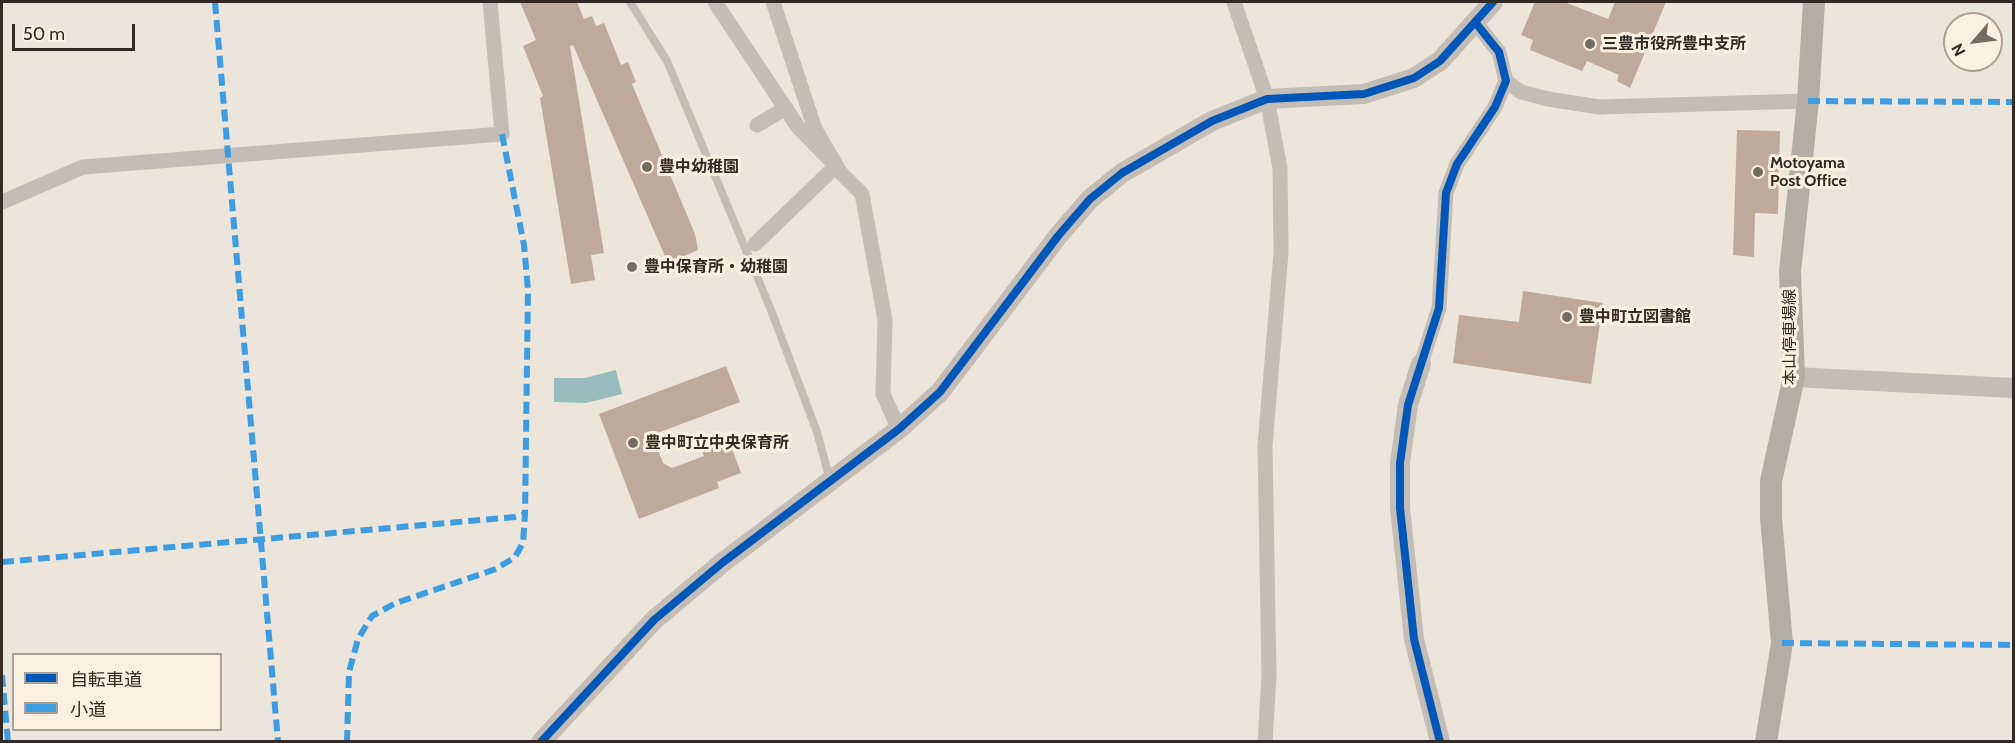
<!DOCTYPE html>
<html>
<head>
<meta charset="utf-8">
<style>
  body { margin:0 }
  #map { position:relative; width:2015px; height:743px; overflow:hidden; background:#ebe5dc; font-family:Cabin,"Noto Sans JP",sans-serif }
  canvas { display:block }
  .frame { position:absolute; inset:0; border:3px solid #342a25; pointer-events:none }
  .legend { position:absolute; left:12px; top:653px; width:210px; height:78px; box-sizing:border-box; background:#f9f0e2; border:2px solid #aaa196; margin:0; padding:8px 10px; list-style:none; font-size:18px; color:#342a25 }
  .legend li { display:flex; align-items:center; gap:12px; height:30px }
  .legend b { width:30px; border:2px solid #aaa196 }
  .north { position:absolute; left:1943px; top:12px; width:60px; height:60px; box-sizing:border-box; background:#f9f0e2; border:2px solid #aaa196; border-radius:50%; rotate:242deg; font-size:16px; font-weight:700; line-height:24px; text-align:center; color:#342a25 }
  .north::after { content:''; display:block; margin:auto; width:21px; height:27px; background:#746b65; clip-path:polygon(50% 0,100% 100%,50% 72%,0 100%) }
  .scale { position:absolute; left:12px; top:24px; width:123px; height:27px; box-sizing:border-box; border:3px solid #342a25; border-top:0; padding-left:8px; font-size:18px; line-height:21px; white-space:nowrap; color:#342a25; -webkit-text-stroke:4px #f9f0e2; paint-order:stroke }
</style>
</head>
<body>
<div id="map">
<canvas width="2015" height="743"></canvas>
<div class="frame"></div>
<ul class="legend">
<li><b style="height:8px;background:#0057b8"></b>自転車道</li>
<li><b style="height:8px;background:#3e9ce0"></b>小道</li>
</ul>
<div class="north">N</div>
<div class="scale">50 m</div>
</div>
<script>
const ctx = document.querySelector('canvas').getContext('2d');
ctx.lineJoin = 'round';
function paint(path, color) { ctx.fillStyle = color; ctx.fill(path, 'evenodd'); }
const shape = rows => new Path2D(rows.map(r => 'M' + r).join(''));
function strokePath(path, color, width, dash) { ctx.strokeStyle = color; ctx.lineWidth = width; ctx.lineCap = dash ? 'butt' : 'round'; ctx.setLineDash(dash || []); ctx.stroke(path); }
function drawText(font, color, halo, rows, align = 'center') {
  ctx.font = font + ' Cabin,"Noto Sans JP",sans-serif'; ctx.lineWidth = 6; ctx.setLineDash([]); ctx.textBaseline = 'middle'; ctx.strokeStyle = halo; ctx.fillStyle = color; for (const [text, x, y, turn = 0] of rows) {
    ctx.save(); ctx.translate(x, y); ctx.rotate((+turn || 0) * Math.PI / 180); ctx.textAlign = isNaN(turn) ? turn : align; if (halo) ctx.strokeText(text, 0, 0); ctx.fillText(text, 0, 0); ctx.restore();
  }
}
paint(shape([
  [616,370,622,394,586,403,554,402,554,378,585,378]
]), '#98bcbc');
paint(shape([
  [520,2,577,2,584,19,592,16,596,26,604,23,621,65,628,62,636,82,632,84,695,234,698,250,668,263,573,45,570,46,604,253,591,255,595,280,571,284,540,98,543,96,523,46,536,40],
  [1535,2,1564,2,1608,19,1615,2,1666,2,1630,88,1617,81,1619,75,1587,61,1582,71,1530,50,1533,40,1521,35],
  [1737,130,1780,131,1778,214,1755,213,1754,257,1733,255],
  [1523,291,1603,303,1591,384,1453,363,1459,315,1519,322],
  [726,366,740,402,652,435,663,463,672,468,704,456,700,445,727,435,741,473,717,482,719,488,639,519,599,414]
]), '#bfa99d');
strokePath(shape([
  [630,2,667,61,771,310,817,432,830,480]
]), '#c3bdb6', 8);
strokePath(shape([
  [715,2,798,127,836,166,755,244],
  [773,2,815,129,840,172,862,194,885,320,883,394,899,429],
  [1234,2,1267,99,1280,168,1281,253,1265,446,1269,676,1265,742],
  [1506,81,1521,92,1548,99,1599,107,1808,101],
  [757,125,786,108],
  [2,202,83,167,502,134,490,2],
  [1421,364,1439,308,1446,193,1457,164,1495,107,1506,81,1499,52,1475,22]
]), '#c3bdb6', 15);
strokePath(shape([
  [1421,364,1408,405,1400,463,1400,508,1414,639,1440,742],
  [1794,377,2014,388],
  [541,742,654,620,722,563,899,429,940,392,1058,236,1090,199,1122,173,1212,121,1267,99,1364,94,1414,78,1440,61,1493,2]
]), '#c3bdb6', 20);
strokePath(shape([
  [1766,742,1782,643,1771,518,1771,481,1794,377,1790,272,1808,101,1814,2]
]), '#b4ada6', 22);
strokePath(shape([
  [215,2,278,742],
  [1808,101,2014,102],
  [2,562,515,517,525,514],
  [1782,643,2014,645],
  [2,675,8,742],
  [347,742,349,672,358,639,372,616,396,603,496,569,515,557,523,543,525,514,528,290,524,245,502,134]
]), '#3e9ce0', 6, [12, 6]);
strokePath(shape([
  [541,742,654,620,722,563,899,429,940,392,1058,236,1090,199,1122,173,1212,121,1267,99,1364,94,1414,78,1440,61,1493,2],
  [1440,742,1414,639,1400,508,1400,463,1408,405,1439,308,1446,193,1457,164,1495,107,1506,81,1499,52,1475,22]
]), '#0057b8', 8);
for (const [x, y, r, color] of [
  [1590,44,6,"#746b65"],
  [647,167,6,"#746b65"],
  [1758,172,6,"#746b65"],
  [632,267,6,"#746b65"],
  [1567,317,6,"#746b65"],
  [633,443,6,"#746b65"]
]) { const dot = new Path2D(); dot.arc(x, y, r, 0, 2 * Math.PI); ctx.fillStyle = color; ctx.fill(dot); strokePath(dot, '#f9f0e2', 2); }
drawText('bold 16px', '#342a25', '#f9f0e2', [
  ["三豊市役所豊中支所",1602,44],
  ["Motoyama",1770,163],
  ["Post Office",1770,181],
  ["豊中幼稚園",659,167],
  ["豊中保育所・幼稚園",644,267],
  ["豊中町立図書館",1579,317],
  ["豊中町立中央保育所",645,443]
], 'left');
drawText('16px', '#342a25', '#f9f0e2', [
  ["本山停車場線",1790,337,-90]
]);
</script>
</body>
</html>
